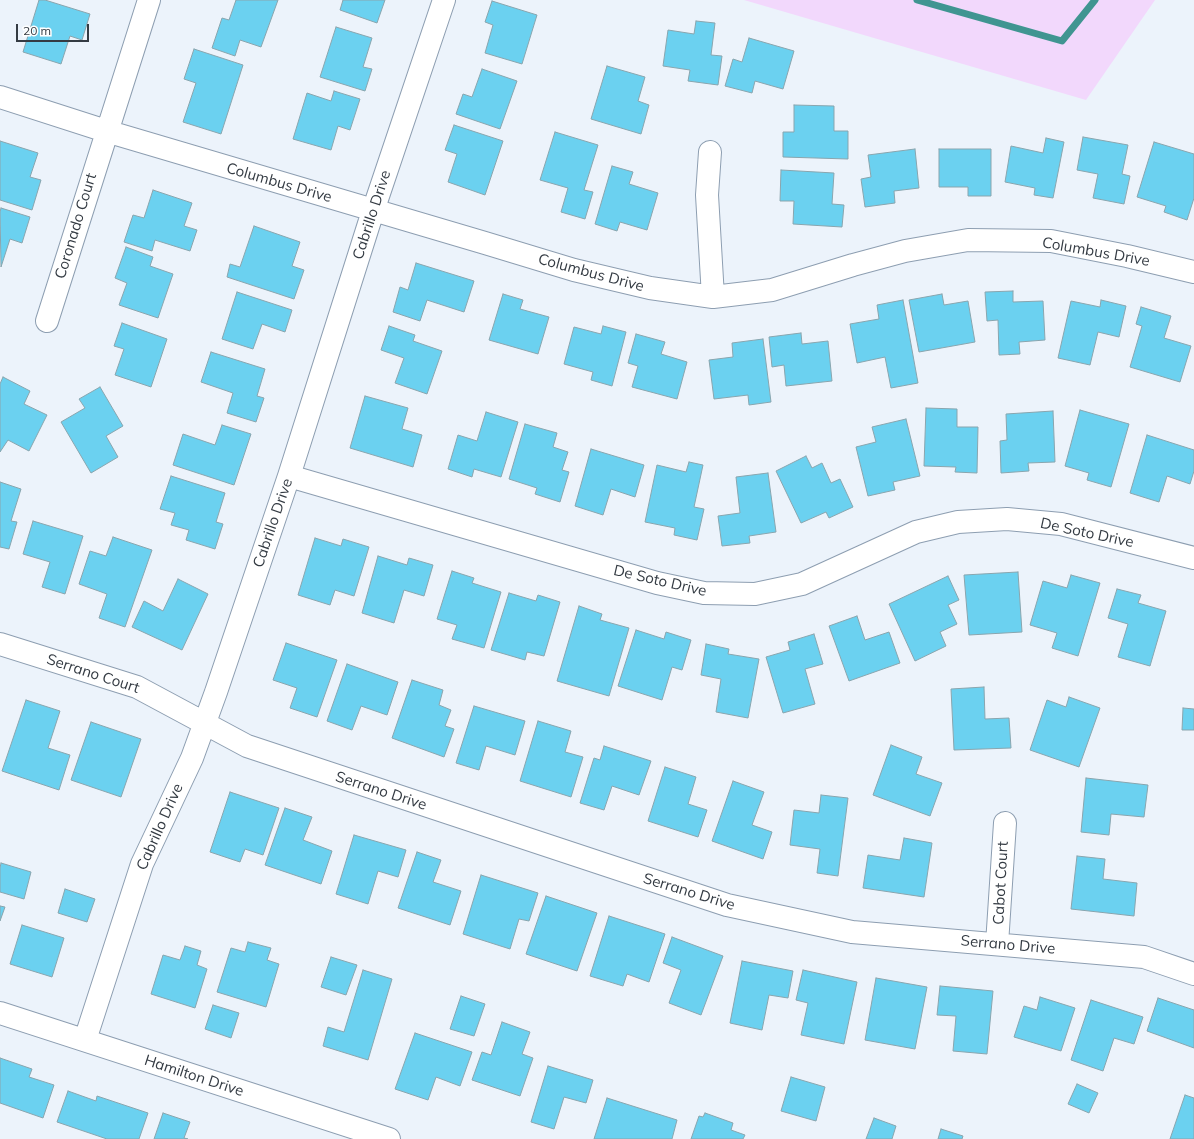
<!DOCTYPE html>
<html>
<head>
<meta charset="utf-8">
<style>
  body { margin:0 }
  #map { position:relative; width:1194px; height:1139px; overflow:hidden; background:#ecf3fb; font-family:Mulish,sans-serif }
  canvas { display:block }
  .scale { position:absolute; left:16px; top:24px; width:73px; height:18px; box-sizing:border-box; border:2px solid #343b43; border-top:0; padding-left:5px; font-size:12px; line-height:14px; white-space:nowrap; color:#343b43; -webkit-text-stroke:3px #fff; paint-order:stroke }
</style>
</head>
<body>
<div id="map">
<canvas width="1194" height="1139"></canvas>
<div class="scale">20 m</div>
</div>
<script>
const ctx = document.querySelector('canvas').getContext('2d');
ctx.lineJoin = 'round';
function paint(path, color) { ctx.fillStyle = color; ctx.fill(path, 'evenodd'); }
const shape = rows => new Path2D(rows.map(r => 'M' + r).join(''));
function strokePath(path, color, width, dash) { ctx.strokeStyle = color; ctx.lineWidth = width; ctx.lineCap = dash ? 'butt' : 'round'; ctx.setLineDash(dash || []); ctx.stroke(path); }
function drawText(font, color, halo, rows, align = 'center') {
  ctx.font = font + ' Mulish,sans-serif'; ctx.lineWidth = 3.5; ctx.setLineDash([]); ctx.textBaseline = 'middle'; ctx.strokeStyle = halo; ctx.fillStyle = color; for (const [text, x, y, turn = 0] of rows) {
    ctx.save(); ctx.translate(x, y); ctx.rotate((+turn || 0) * Math.PI / 180); ctx.textAlign = isNaN(turn) ? turn : align; if (halo) ctx.strokeText(text, 0, 0); ctx.fillText(text, 0, 0); ctx.restore();
  }
}
paint(shape([
  [744,0,1155,0,1086,100]
]), '#f2d8fc');
strokePath(shape([
  [917,0,1062,41,1095,0]
]), '#409591', 7);
const building = shape([
  [39,0,45,0,90,14,82,40,70,36,61,64,23,52,39,0],
  [236,0,278,0,261,47,240,40,235,56,212,48,222,18,229,20,236,0],
  [343,0,385,0,377,23,340,10,343,0],
  [492,1,537,15,522,64,485,53,493,25,485,22,492,1],
  [696,21,715,23,711,55,722,56,718,85,688,81,690,70,663,66,668,30,694,34,696,21],
  [336,27,372,38,363,67,372,69,365,91,320,77,336,27],
  [749,38,794,51,783,89,755,81,752,93,725,86,733,59,742,62,749,38],
  [194,49,243,65,221,134,183,122,196,83,184,79,194,49],
  [607,66,645,77,638,101,649,105,641,134,591,119,607,66],
  [482,69,517,81,500,129,456,114,463,94,472,97,482,69],
  [334,91,360,99,350,130,338,126,331,150,293,139,307,93,331,101,334,91],
  [794,105,834,106,834,131,848,131,848,159,783,157,783,132,794,132,794,105],
  [454,125,503,141,485,195,448,182,457,154,445,150,454,125],
  [555,132,598,145,584,190,593,192,585,219,561,212,568,188,540,180,555,132],
  [1083,137,1128,145,1122,174,1130,176,1124,204,1093,198,1098,174,1077,170,1083,137],
  [1046,138,1064,142,1053,198,1034,195,1035,188,1005,182,1011,146,1043,153,1046,138],
  [0,141,38,153,30,177,41,180,32,210,0,200,0,141],
  [1154,142,1194,154,1194,198,1187,220,1164,212,1166,206,1137,197,1154,142],
  [915,149,919,188,894,191,895,203,865,207,861,179,871,177,868,155,915,149],
  [939,149,991,149,991,196,968,196,968,187,939,187,939,149],
  [612,166,633,172,629,184,658,193,647,230,620,222,617,231,595,224,612,166],
  [781,170,834,173,832,204,844,205,842,227,793,224,794,201,780,201,781,170],
  [153,190,192,203,184,226,197,230,190,251,155,240,152,251,124,242,133,215,144,218,153,190],
  [1,208,30,217,22,243,10,239,1,267,0,212,1,208],
  [254,226,300,242,292,266,304,270,294,299,227,277,230,264,240,267,254,226],
  [126,247,153,257,150,266,173,274,158,318,119,305,127,283,115,278,126,247],
  [416,263,474,281,464,312,427,300,420,321,393,312,400,287,408,290,416,263],
  [1013,291,1013,302,1043,301,1045,340,1019,342,1020,354,999,355,998,320,987,321,985,292,1013,291],
  [237,292,292,310,285,332,262,324,253,349,222,339,237,292],
  [503,294,523,300,520,309,549,317,538,354,489,340,503,294],
  [942,294,944,305,968,301,975,342,919,352,909,300,942,294],
  [903,300,918,383,891,388,885,357,857,363,850,324,879,319,877,305,903,300],
  [1101,300,1126,306,1119,337,1098,332,1090,365,1058,358,1071,301,1100,307,1101,300],
  [1141,307,1171,316,1164,338,1191,346,1180,382,1130,367,1142,326,1136,324,1141,307],
  [122,323,167,339,151,387,115,375,124,349,114,346,122,323],
  [389,326,415,335,413,341,442,351,427,394,395,383,404,358,381,350,389,326],
  [603,326,626,332,612,386,591,380,593,372,564,364,574,327,601,334,603,326],
  [801,333,802,344,828,341,832,381,786,386,784,365,772,367,769,337,801,333],
  [636,334,665,342,661,354,687,362,677,399,632,387,638,366,628,363,636,334],
  [763,339,771,402,749,405,748,395,714,399,709,360,733,357,732,343,763,339],
  [211,352,265,369,257,396,264,398,256,422,227,413,233,393,201,382,211,352],
  [3,377,30,391,24,404,47,415,29,451,8,440,0,452,0,384,3,377],
  [100,387,123,426,106,436,118,457,91,473,61,422,85,408,79,399,100,387],
  [365,396,408,408,402,429,422,435,413,467,350,448,365,396],
  [926,408,957,409,957,427,978,427,977,473,955,472,956,467,924,466,926,408],
  [1080,410,1129,424,1111,487,1087,480,1089,473,1065,466,1080,410],
  [1053,411,1055,462,1028,463,1029,471,1001,473,1000,441,1007,440,1006,414,1053,411],
  [486,412,518,422,501,477,474,469,472,477,448,469,458,435,477,441,486,412],
  [906,419,920,476,893,482,895,490,868,496,856,447,876,442,872,427,906,419],
  [525,424,557,433,553,447,568,452,562,470,569,472,560,502,535,494,537,488,509,479,525,424],
  [222,425,251,434,234,485,173,465,183,434,215,445,222,425],
  [1147,435,1194,450,1194,471,1190,484,1167,476,1159,502,1130,493,1147,435],
  [591,449,644,465,635,497,611,489,603,515,575,506,591,449],
  [806,456,812,468,822,463,831,483,840,479,853,507,829,518,826,512,801,523,776,471,806,456],
  [689,462,703,465,694,507,704,509,697,540,674,535,675,528,645,522,657,465,686,472,689,462],
  [768,473,776,532,749,536,750,543,722,546,718,516,740,513,736,477,768,473],
  [171,476,225,493,216,522,223,524,215,549,186,540,189,530,171,525,175,513,160,509,171,476],
  [0,482,21,489,11,521,17,522,9,549,0,547,0,482],
  [33,521,83,536,65,594,42,587,50,562,23,554,33,521],
  [113,537,152,550,125,627,99,618,107,594,79,584,90,551,106,556,113,537],
  [315,538,341,546,343,539,369,547,354,596,335,590,330,605,298,595,315,538],
  [378,556,407,565,409,558,433,565,424,596,404,590,394,623,362,613,378,556],
  [452,571,474,578,472,583,501,592,484,648,452,639,457,625,437,619,452,571],
  [1018,572,1022,632,969,635,964,575,1018,572],
  [1071,575,1100,583,1078,656,1052,648,1057,633,1030,625,1043,581,1067,588,1071,575],
  [948,576,959,600,948,605,957,624,940,632,946,646,915,661,889,604,948,576],
  [178,579,208,594,182,650,132,627,144,601,163,611,178,579],
  [1117,589,1141,595,1138,603,1166,611,1150,666,1118,657,1128,624,1108,618,1117,589],
  [509,593,536,601,538,595,560,602,544,656,527,652,525,660,491,650,509,593],
  [579,606,602,614,600,620,629,628,609,696,557,681,579,606],
  [857,616,865,640,889,632,900,663,849,681,829,626,857,616],
  [636,630,664,639,666,632,691,640,682,670,672,667,662,700,618,686,636,630],
  [814,634,823,664,805,669,815,704,783,713,766,657,790,650,788,642,814,634],
  [286,643,337,660,317,717,290,708,297,688,273,680,286,643],
  [706,644,729,649,728,654,759,659,748,718,716,712,721,679,701,675,706,644],
  [347,664,398,682,387,715,361,706,352,730,327,721,347,664],
  [412,680,443,690,439,705,451,710,445,726,454,729,444,757,392,738,412,680],
  [984,687,985,719,1009,718,1011,748,954,750,951,689,984,687],
  [1069,697,1100,708,1079,767,1030,750,1047,700,1066,707,1069,697],
  [26,700,60,711,48,748,70,755,59,790,2,771,26,700],
  [474,706,525,721,515,755,486,746,479,770,456,763,474,706],
  [1183,708,1194,709,1194,730,1182,730,1183,708],
  [538,721,571,731,565,752,583,757,571,797,520,781,538,721],
  [91,722,141,739,121,797,71,780,91,722],
  [891,745,922,757,916,774,942,783,930,816,873,795,891,745],
  [604,746,651,761,639,795,612,786,604,810,580,803,594,758,600,760,604,746],
  [665,767,696,777,688,804,707,810,698,837,648,821,665,767],
  [1086,778,1148,785,1144,817,1111,814,1109,835,1081,832,1086,778],
  [733,781,764,792,752,825,772,832,763,859,712,841,733,781],
  [230,792,279,808,263,855,245,849,240,862,210,852,230,792],
  [821,795,848,798,838,876,817,873,820,849,790,845,794,810,819,813,821,795],
  [285,808,312,817,303,840,332,851,321,884,265,865,285,808],
  [354,835,406,850,398,877,378,871,368,904,336,894,354,835],
  [904,838,932,843,924,897,863,888,868,855,900,860,904,838],
  [417,852,441,860,433,882,461,891,450,925,398,908,417,852],
  [1077,856,1105,859,1103,879,1137,883,1134,916,1071,909,1077,856],
  [1,863,31,872,24,899,0,892,0,868,1,863],
  [481,875,538,893,529,921,519,919,510,949,463,934,481,875],
  [65,889,95,899,87,922,58,913,65,889],
  [546,896,597,913,577,971,526,954,546,896],
  [0,906,5,907,0,921,0,906],
  [609,916,665,934,649,982,627,974,623,986,590,976,609,916],
  [22,925,64,938,52,977,10,964,22,925],
  [672,937,723,956,701,1015,669,1003,681,970,663,963,672,937],
  [248,942,271,948,267,960,279,964,266,1007,217,992,231,948,245,952,248,942],
  [185,946,201,951,197,965,207,969,195,1008,151,994,163,955,180,960,185,946],
  [331,957,357,965,346,995,321,987,331,957],
  [742,961,793,971,788,998,769,995,762,1030,730,1023,742,961],
  [363,970,392,979,368,1060,323,1046,328,1027,344,1032,363,970],
  [803,970,857,982,844,1044,801,1035,808,1003,796,1000,803,970],
  [876,978,927,987,915,1049,865,1040,876,978],
  [940,986,993,991,987,1054,953,1051,956,1016,937,1015,940,986],
  [461,996,485,1004,474,1036,450,1029,461,996],
  [1040,997,1075,1008,1061,1051,1014,1037,1024,1006,1037,1010,1040,997],
  [1158,998,1194,1010,1194,1048,1147,1031,1158,998],
  [1091,1000,1143,1017,1134,1044,1114,1038,1103,1071,1071,1060,1091,1000],
  [213,1005,239,1013,231,1038,205,1029,213,1005],
  [502,1022,530,1032,522,1054,533,1058,520,1096,472,1080,482,1052,491,1055,502,1022],
  [415,1033,472,1052,460,1086,436,1077,428,1100,395,1089,415,1033],
  [0,1058,32,1069,29,1077,54,1085,43,1118,0,1103,0,1058],
  [548,1066,593,1080,586,1103,564,1097,554,1129,531,1122,548,1066],
  [791,1077,825,1087,816,1121,781,1111,791,1077],
  [1077,1084,1098,1093,1089,1113,1068,1104,1077,1084],
  [68,1091,96,1101,97,1096,148,1113,139,1139,107,1139,57,1122,68,1091],
  [1185,1095,1194,1098,1194,1139,1170,1139,1185,1095],
  [607,1098,677,1120,672,1139,594,1139,607,1098],
  [163,1113,190,1122,184,1138,188,1139,154,1139,163,1113],
  [705,1113,733,1123,731,1130,745,1135,743,1139,691,1139,699,1116,703,1117,705,1113],
  [874,1118,896,1126,892,1139,866,1139,874,1118],
  [941,1129,963,1136,962,1139,938,1139,941,1129]
]);
paint(building, '#6bd1f0');
strokePath(building, '#89a5ae', 1);
const minor = shape([
  [0,97,106,131,485,243,574,270,650,288,713,297,772,290,853,265,905,251,968,240,1051,241,1127,256,1194,272],
  [710,152,707,195,713,297],
  [47,321,149,0],
  [289,476,657,583,704,593,755,594,802,584,916,532,958,522,1007,519,1061,524,1194,558],
  [0,644,137,687,247,746,727,905,852,932,1144,957,1194,974],
  [997,944,1005,823],
  [0,1013,389,1139],
  [85,1040,142,864,192,758,216,692,289,476,373,211,444,0]
]);
strokePath(minor, '#8d9eb1', 24);
strokePath(minor, '#fff', 22);
drawText('15px', '#343b43', '#fff', [
  ["Columbus Drive",279,183,16],
  ["Cabrillo Drive",372,215,-72],
  ["Coronado Court",76,226,-73],
  ["Columbus Drive",1096,252,10],
  ["Columbus Drive",591,273,15],
  ["Cabrillo Drive",273,523,-71],
  ["De Soto Drive",1087,533,12],
  ["De Soto Drive",660,581,13],
  ["Serrano Court",93,674,18],
  ["Serrano Drive",381,791,18],
  ["Cabrillo Drive",160,827,-66],
  ["Cabot Court",1001,883,-87],
  ["Serrano Drive",689,892,17],
  ["Serrano Drive",1008,945,5],
  ["Hamilton Drive",194,1076,18]
]);
</script>
</body>
</html>
